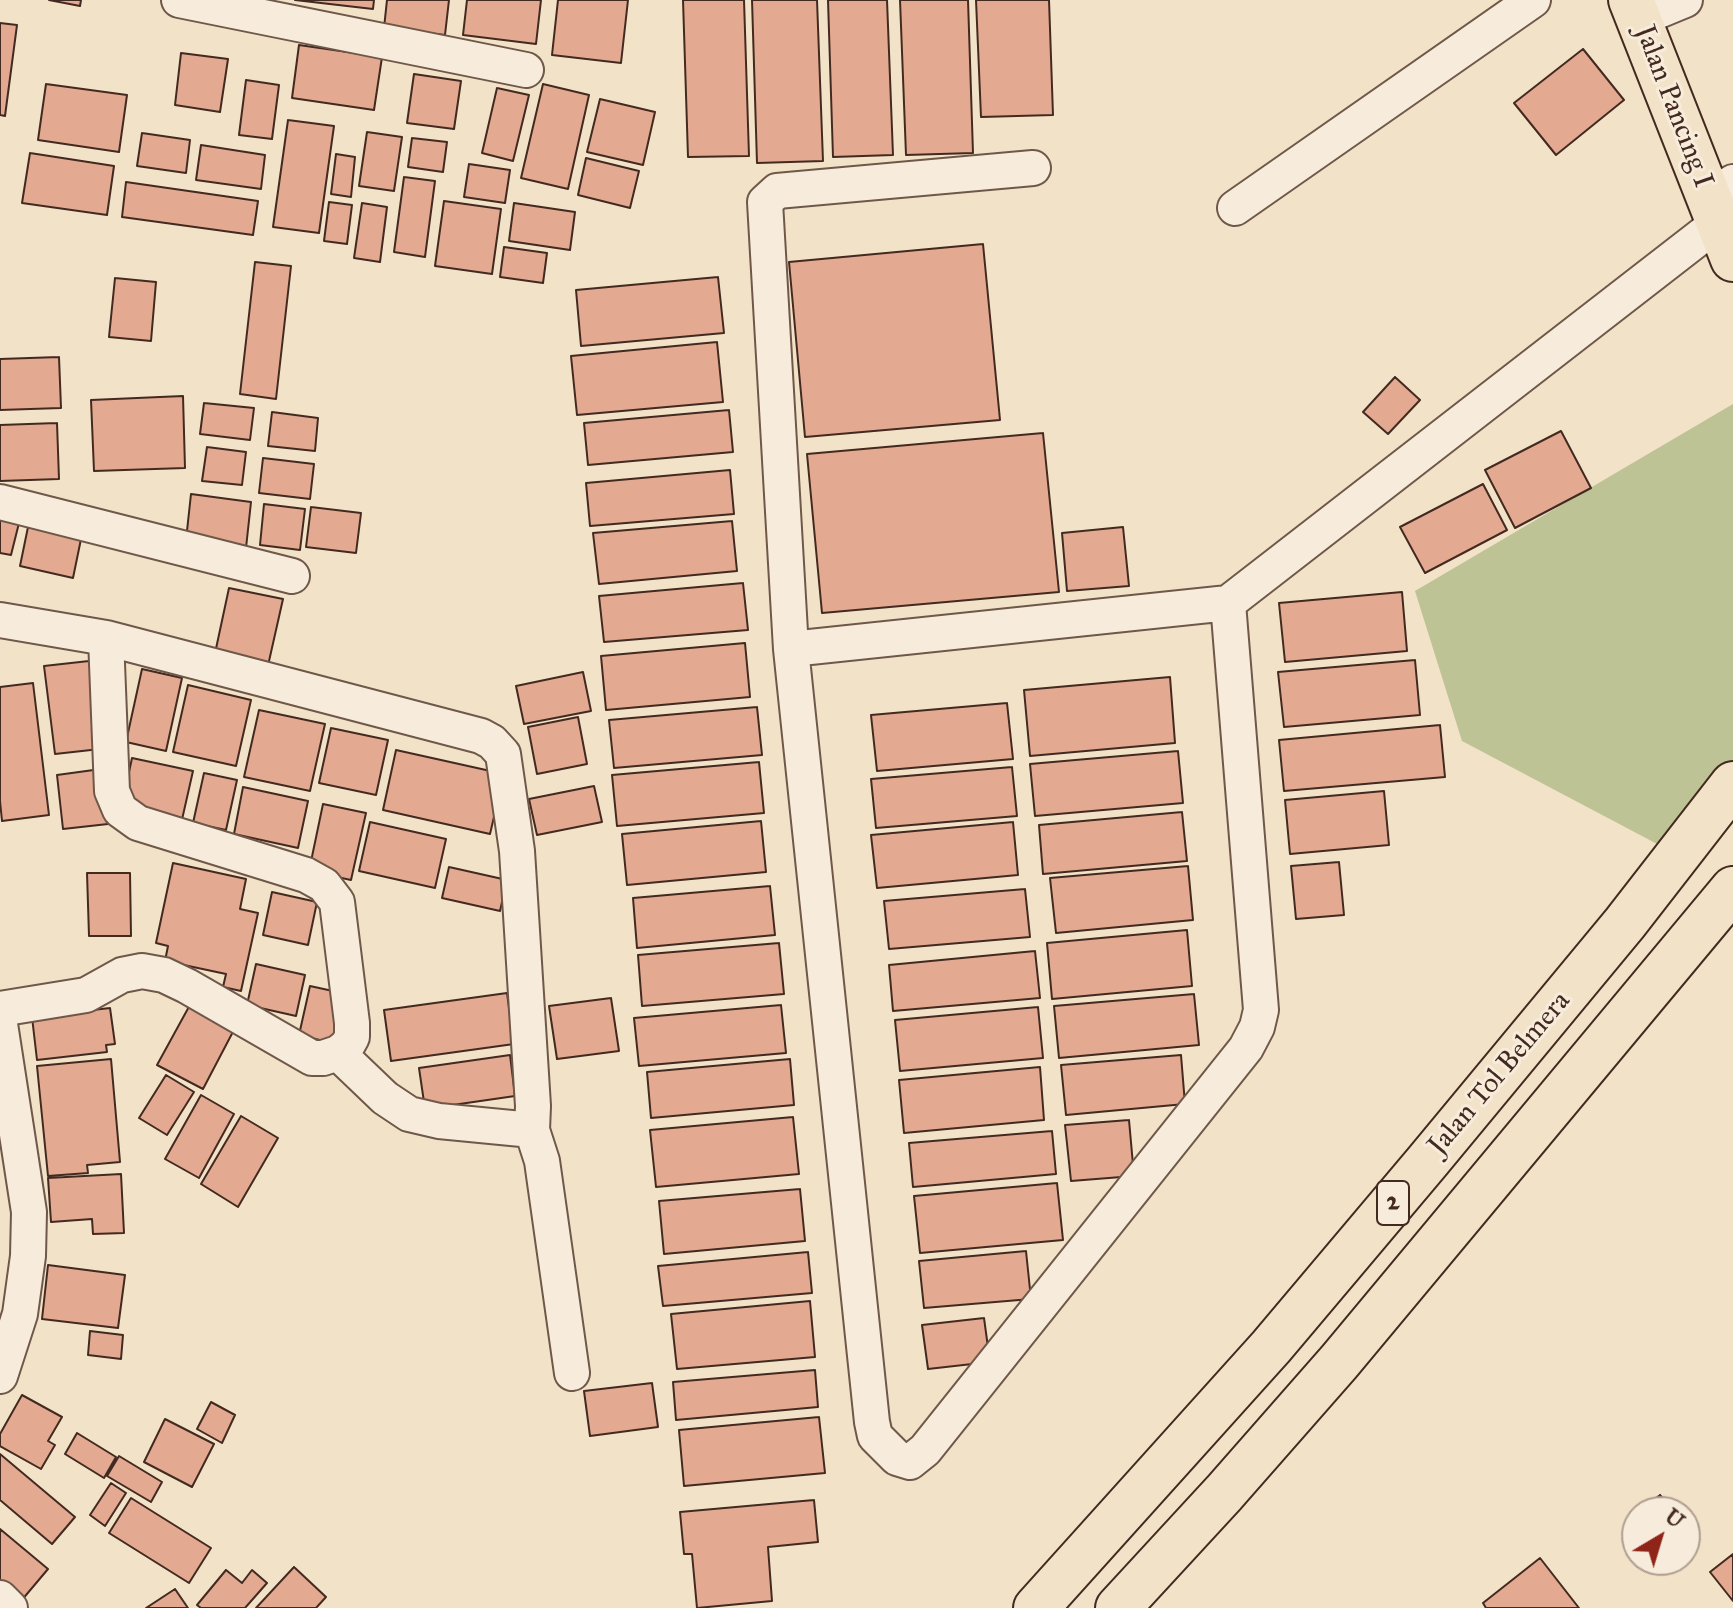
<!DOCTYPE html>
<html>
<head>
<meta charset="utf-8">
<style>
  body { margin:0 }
  #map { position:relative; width:1733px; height:1608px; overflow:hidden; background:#f2e2c7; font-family:"IM FELL Great Primer",serif }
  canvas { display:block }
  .north { position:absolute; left:1621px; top:1496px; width:80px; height:80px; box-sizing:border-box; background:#f7ecdb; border:2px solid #af9e91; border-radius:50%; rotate:38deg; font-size:22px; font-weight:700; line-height:32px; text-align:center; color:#432a21 }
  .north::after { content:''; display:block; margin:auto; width:28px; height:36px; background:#8f2418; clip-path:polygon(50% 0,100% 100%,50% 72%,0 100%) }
</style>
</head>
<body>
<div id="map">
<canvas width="1733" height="1608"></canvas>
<div class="north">U</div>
</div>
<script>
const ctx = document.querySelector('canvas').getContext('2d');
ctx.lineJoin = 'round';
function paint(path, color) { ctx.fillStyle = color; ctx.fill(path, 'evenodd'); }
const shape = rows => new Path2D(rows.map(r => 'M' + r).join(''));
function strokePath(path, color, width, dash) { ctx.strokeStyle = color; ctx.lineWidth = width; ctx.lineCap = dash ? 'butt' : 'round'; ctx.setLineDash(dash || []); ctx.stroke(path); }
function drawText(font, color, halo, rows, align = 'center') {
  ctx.font = font + ' "IM FELL Great Primer",serif'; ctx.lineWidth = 6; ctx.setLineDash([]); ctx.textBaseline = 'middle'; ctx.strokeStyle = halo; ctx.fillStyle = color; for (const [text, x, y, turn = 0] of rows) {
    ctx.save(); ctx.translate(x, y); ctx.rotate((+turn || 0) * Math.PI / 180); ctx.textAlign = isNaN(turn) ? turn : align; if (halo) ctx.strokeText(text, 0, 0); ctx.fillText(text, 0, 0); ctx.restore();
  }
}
paint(shape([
  [1733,404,1733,762,1678,855,1462,741,1415,591]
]), '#bdc394');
const building = shape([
  [49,0,81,0,80,6,49,0],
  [295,0,374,0,373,9,295,0],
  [387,0,449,0,445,35,384,28,387,0],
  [467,0,541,0,536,44,463,35,467,0],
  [558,0,628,0,621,63,552,55,558,0],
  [683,0,744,0,749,156,688,157,683,0],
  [752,0,817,0,823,161,757,163,752,0],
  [828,0,887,0,893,155,833,157,828,0],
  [900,0,968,0,973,153,906,155,900,0],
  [976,0,1049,0,1053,115,981,117,976,0],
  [0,23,17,25,5,116,0,115,0,23],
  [299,45,382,57,374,110,292,98,299,45],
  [1583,49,1624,100,1556,155,1514,103,1583,49],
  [181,53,228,59,220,112,175,105,181,53],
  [414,74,461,81,454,129,407,123,414,74],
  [246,80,279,85,272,139,239,135,246,80],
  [46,84,127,95,119,152,38,140,46,84],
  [543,84,589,95,568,189,521,178,543,84],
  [497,88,529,95,513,161,482,153,497,88],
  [600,99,655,112,643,165,587,152,600,99],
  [288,120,334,126,319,233,273,227,288,120],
  [367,132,402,137,394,191,359,186,367,132],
  [142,133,190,140,186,173,137,166,142,133],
  [412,138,447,142,443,172,408,167,412,138],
  [201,145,265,155,261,189,196,180,201,145],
  [30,153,114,166,107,215,22,203,30,153],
  [336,154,355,157,351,197,331,194,336,154],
  [586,158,639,171,630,208,578,195,586,158],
  [469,164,510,170,505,203,464,197,469,164],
  [404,177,435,181,425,257,394,252,404,177],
  [126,182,258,201,253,235,122,217,126,182],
  [444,201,501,209,492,274,435,266,444,201],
  [329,202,352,205,347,244,324,241,329,202],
  [362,203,387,207,380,262,354,258,362,203],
  [514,203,575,212,570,250,509,241,514,203],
  [983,244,1000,420,805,437,789,262,983,244],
  [504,247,547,253,543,283,500,277,504,247],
  [255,262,291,266,276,399,240,394,255,262],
  [718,277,724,333,581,346,576,290,718,277],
  [115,278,156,282,151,341,109,337,115,278],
  [717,342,723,402,577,415,571,356,717,342],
  [59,357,61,408,0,410,0,359,59,357],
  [1395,377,1420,400,1388,434,1363,412,1395,377],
  [183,396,185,468,94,471,91,400,183,396],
  [204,403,254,408,250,440,200,434,204,403],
  [729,410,733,452,588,465,584,423,729,410],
  [272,412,318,418,315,451,268,446,272,412],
  [57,423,59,479,0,481,0,425,57,423],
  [1561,431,1591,488,1515,528,1485,470,1561,431],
  [1043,433,1059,592,822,613,807,454,1043,433],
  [207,447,246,452,242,485,202,481,207,447],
  [263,458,314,464,310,499,259,493,263,458],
  [730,470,734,514,590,526,586,483,730,470],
  [1483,484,1507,530,1425,573,1400,527,1483,484],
  [191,494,251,502,246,548,186,540,191,494],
  [264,504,305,509,300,550,260,545,264,504],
  [311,507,361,513,356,553,306,547,311,507],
  [0,518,19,523,11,555,0,553,0,518],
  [732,521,737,571,599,584,593,533,732,521],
  [28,527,81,539,73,578,20,566,28,527],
  [1123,527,1129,586,1067,591,1062,533,1123,527],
  [743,583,748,630,604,642,599,596,743,583],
  [229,588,283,599,267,670,214,658,229,588],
  [1402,592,1407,651,1285,662,1279,603,1402,592],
  [745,643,750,697,606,710,601,656,745,643],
  [1415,660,1420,715,1284,727,1278,672,1415,660],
  [89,661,100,749,55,754,44,666,89,661],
  [142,669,182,678,166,751,126,742,142,669],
  [583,672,591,711,524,724,516,686,583,672],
  [1170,677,1175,743,1030,756,1024,690,1170,677],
  [33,683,49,815,2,821,0,801,0,687,33,683],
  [188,685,251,700,236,766,173,752,188,685],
  [1007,703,1013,759,877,771,871,715,1007,703],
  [757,707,762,755,614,768,609,720,757,707],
  [259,710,325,724,310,791,244,777,259,710],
  [578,717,587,764,537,774,528,727,578,717],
  [1440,725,1445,777,1284,791,1279,740,1440,725],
  [331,728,388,740,376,795,319,783,331,728],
  [396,750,504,774,490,834,383,810,396,750],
  [1178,751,1183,803,1035,816,1030,764,1178,751],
  [132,758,193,771,181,824,121,810,132,758],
  [759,762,764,813,617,826,612,775,759,762],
  [1012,767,1017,816,876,828,871,779,1012,767],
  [101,769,108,824,63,829,57,775,101,769],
  [204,773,237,780,226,830,193,823,204,773],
  [594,786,602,822,537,835,529,799,594,786],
  [243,787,308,801,298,848,234,834,243,787],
  [1384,791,1389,845,1290,854,1285,800,1384,791],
  [323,804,366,813,351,880,309,871,323,804],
  [1182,812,1187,861,1043,874,1039,825,1182,812],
  [761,821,766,872,627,885,622,834,761,821],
  [370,822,446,839,435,888,359,871,370,822],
  [1013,822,1018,875,877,888,871,835,1013,822],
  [1339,862,1344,915,1296,919,1291,866,1339,862],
  [173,863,246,879,240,909,258,913,241,991,223,987,226,974,165,961,168,946,156,943,173,863],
  [1188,866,1193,920,1056,933,1050,878,1188,866],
  [449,867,507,880,500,911,442,898,449,867],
  [87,873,130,873,131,936,89,936,87,873],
  [770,886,775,935,637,948,633,898,770,886],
  [1025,889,1030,937,889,949,884,901,1025,889],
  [272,892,317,902,308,945,263,935,272,892],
  [1187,930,1192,986,1052,999,1047,943,1187,930],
  [779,943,784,994,642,1006,638,955,779,943],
  [1035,951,1040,998,893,1011,889,965,1035,951],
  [256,964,305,975,296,1016,247,1005,256,964],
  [310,986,342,993,332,1043,299,1035,310,986],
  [507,993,514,1044,391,1061,384,1010,507,993],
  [1194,994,1199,1045,1059,1058,1054,1006,1194,994],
  [611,998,619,1051,557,1059,549,1006,611,998],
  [191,1003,236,1026,203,1089,157,1065,191,1003],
  [781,1005,786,1053,639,1066,634,1018,781,1005],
  [1038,1007,1043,1058,900,1071,895,1020,1038,1007],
  [110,1008,115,1044,106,1045,107,1052,37,1060,32,1017,110,1008],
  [510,1055,515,1096,425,1109,419,1068,510,1055],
  [1181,1055,1185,1104,1066,1115,1061,1065,1181,1055],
  [111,1059,120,1162,87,1165,88,1173,48,1176,37,1066,111,1059],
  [790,1059,794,1105,651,1118,647,1072,790,1059],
  [1040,1067,1044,1120,904,1133,899,1080,1040,1067],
  [166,1075,194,1092,167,1135,139,1118,166,1075],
  [201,1095,234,1114,199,1178,165,1159,201,1095],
  [241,1116,278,1138,238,1207,201,1184,241,1116],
  [793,1117,799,1174,656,1187,650,1130,793,1117],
  [1129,1120,1134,1176,1071,1181,1065,1125,1129,1120],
  [1052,1131,1056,1174,913,1187,909,1143,1052,1131],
  [121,1174,124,1233,93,1234,92,1219,51,1222,48,1178,121,1174],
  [1057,1183,1063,1240,920,1253,914,1196,1057,1183],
  [800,1189,805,1241,664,1254,659,1201,800,1189],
  [1026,1251,1031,1299,924,1308,919,1261,1026,1251],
  [808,1252,812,1293,663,1306,658,1266,808,1252],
  [48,1265,125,1275,118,1328,42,1319,48,1265],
  [810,1301,815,1357,677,1369,671,1314,810,1301],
  [984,1318,990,1362,928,1369,922,1325,984,1318],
  [90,1331,123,1335,121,1359,88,1355,90,1331],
  [815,1370,818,1407,676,1420,673,1382,815,1370],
  [652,1383,658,1427,590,1436,584,1391,652,1383],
  [22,1395,62,1417,48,1441,55,1445,41,1469,0,1446,0,1434,22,1395],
  [211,1402,235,1415,222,1443,197,1429,211,1402],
  [819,1417,825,1473,684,1486,679,1430,819,1417],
  [165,1419,214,1444,192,1487,144,1462,165,1419],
  [77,1433,116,1457,104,1478,65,1454,77,1433],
  [0,1454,75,1517,52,1544,0,1500,0,1454],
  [119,1456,162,1482,151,1502,107,1476,119,1456],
  [111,1483,126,1493,105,1526,90,1515,111,1483],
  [1660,1495,1674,1512,1639,1512,1660,1495],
  [131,1498,211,1548,189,1583,109,1533,131,1498],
  [814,1500,818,1542,768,1547,772,1601,697,1608,692,1554,684,1554,680,1512,814,1500],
  [1685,1526,1693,1536,1685,1542,1685,1526],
  [0,1529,48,1569,21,1601,0,1583,0,1529],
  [1733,1554,1733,1601,1710,1572,1733,1554],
  [1540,1558,1579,1608,1486,1608,1483,1603,1540,1558],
  [294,1567,326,1597,316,1608,256,1608,294,1567],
  [226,1570,242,1583,252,1570,267,1583,245,1608,201,1608,197,1605,226,1570],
  [175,1589,188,1608,146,1608,175,1589]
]);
paint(building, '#e4a991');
strokePath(building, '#432a21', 2);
const minor = shape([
  [179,0,526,70],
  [1639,19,1685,0],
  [1033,168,777,191,765,202,791,649,872,1422,875,1436,897,1458,910,1462,925,1450,1246,1048,1257,1027,1261,1010,1228,603],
  [1708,196,1733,182],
  [1235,208,1533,0],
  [0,502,292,576],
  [0,620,106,638,112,791,120,810,138,823,306,875,324,885,337,902,352,1023,352,1037,347,1046,338,1053,323,1058,312,1058,187,986,164,975,142,971,122,975,86,995,0,1009],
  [106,638,481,736,492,742,503,754,517,851,533,1106,532,1130],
  [791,649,1228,603,1718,223],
  [0,1024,29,1212,28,1256,20,1314,0,1376],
  [338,1053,385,1098,409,1114,439,1121,532,1130,542,1161,572,1373],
  [0,1598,10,1608]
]);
const major = shape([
  [1631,0,1733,259]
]);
const highway = shape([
  [1036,1608,1271,1347,1427,1162,1625,923,1733,784],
  [1118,1608,1224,1493,1339,1362,1733,889]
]);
strokePath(minor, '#6f584a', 38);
strokePath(major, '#432a21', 48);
strokePath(highway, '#432a21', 48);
strokePath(minor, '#f7ecdb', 34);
strokePath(major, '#f2e2c7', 44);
strokePath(highway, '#f2e2c7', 44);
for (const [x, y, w] of [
  [1393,1203,32]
]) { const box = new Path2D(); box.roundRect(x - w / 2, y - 22, w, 44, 6); ctx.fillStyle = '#f7ecdb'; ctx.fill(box); strokePath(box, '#432a21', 2); }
drawText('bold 26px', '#432a21', null, [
  ["2",1393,1203]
]);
drawText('28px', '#432a21', '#f7ecdb', [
  ["Jalan Pancing I",1673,107,69],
  ["Jalan Tol Belmera",1500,1074,-50]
]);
</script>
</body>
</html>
